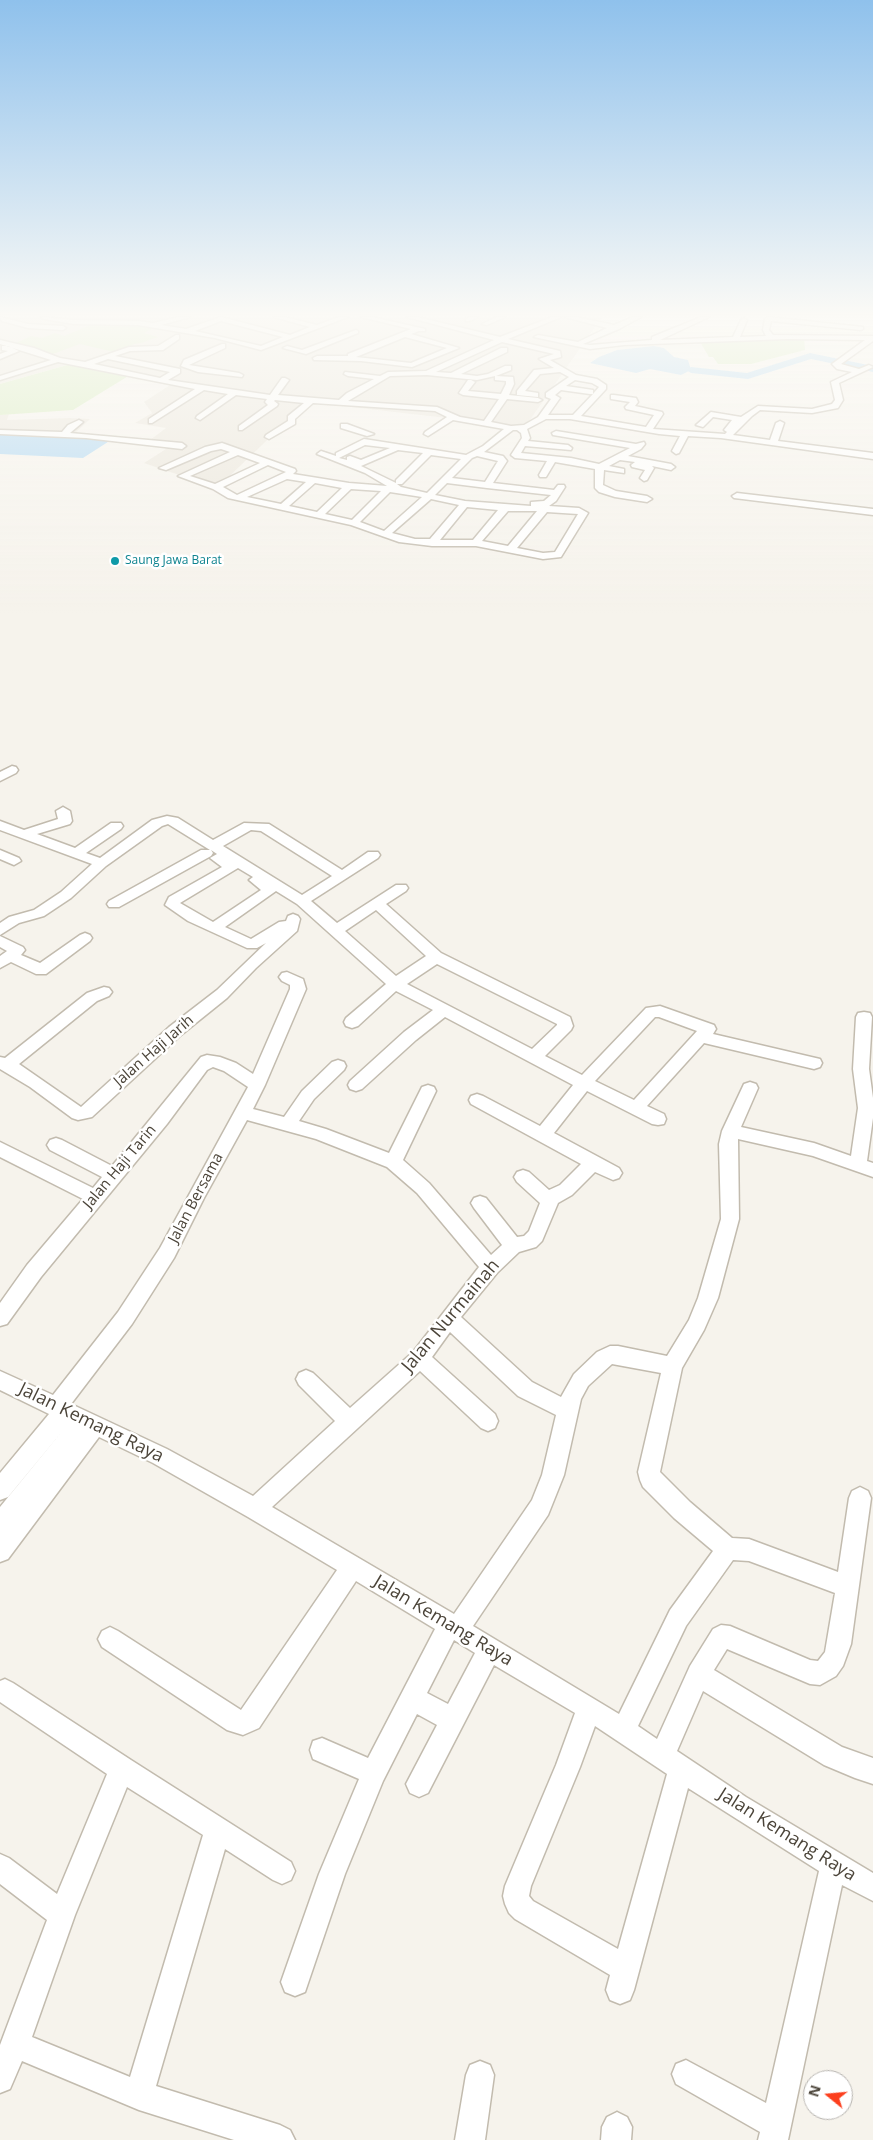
<!DOCTYPE html>
<html>
<head>
<meta charset="utf-8">
<style>
  body { margin:0 }
  #map { position:relative; width:873px; height:2140px; overflow:hidden; background:#f6f3ec; font-family:"Open Sans",sans-serif }
  canvas { display:block }
  .north { position:absolute; left:803px; top:2070px; width:50px; height:50px; box-sizing:border-box; background:#fff; border:1px solid #b7b4b0; border-radius:50%; rotate:287deg; font-size:14px; font-weight:700; line-height:20px; text-align:center; color:#4b4439 }
  .north::after { content:''; display:block; margin:auto; width:18px; height:22px; background:#fc3f1d; clip-path:polygon(50% 0,100% 100%,50% 72%,0 100%) }
</style>
</head>
<body>
<div id="map">
<canvas width="873" height="2140"></canvas>
<div class="north">N</div>
</div>
<script>
const ctx = document.querySelector('canvas').getContext('2d');
ctx.lineJoin = 'round';
function paint(path, color) { ctx.fillStyle = color; ctx.fill(path, 'evenodd'); }
const shape = rows => new Path2D(rows.map(r => 'M' + r).join(''));
function strokePath(path, color, width, dash) { ctx.strokeStyle = color; ctx.lineWidth = width; ctx.lineCap = dash ? 'butt' : 'round'; ctx.setLineDash(dash || []); ctx.stroke(path); }
function drawText(font, color, halo, rows, align = 'center') {
  ctx.font = font + ' "Open Sans",sans-serif'; ctx.lineWidth = 5; ctx.setLineDash([]); ctx.textBaseline = 'middle'; ctx.strokeStyle = halo; ctx.fillStyle = color; for (const [text, x, y, turn = 0] of rows) {
    ctx.save(); ctx.translate(x, y); ctx.rotate((+turn || 0) * Math.PI / 180); ctx.textAlign = isNaN(turn) ? turn : align; if (halo) ctx.strokeText(text, 0, 0); ctx.fillText(text, 0, 0); ctx.restore();
  }
}
paint(shape([
  [0,317,602,317,525,427,307,402,217,488,144,463,177,442,150,440,166,428,135,423,152,413,144,402,170,385,74,363,0,384],
  [9,414,7,420,70,418,90,419,71,437,0,433,0,415]
]), '#eae5da');
paint(shape([
  [95,323,138,324,154,328,144,333,158,337,141,343,134,344,118,353,80,344,50,355,14,344,31,336,42,338,55,333,64,336],
  [804,337,805,350,751,364,718,364,713,357,709,357,700,342],
  [74,363,130,375,73,410,0,415,0,384]
]), '#d2eab5');
paint(shape([
  [654,346,664,348,674,357,688,360,691,370,681,375,650,369,636,373,590,363,599,357,617,350],
  [0,433,71,437,111,440,83,458,0,454]
]), '#a9d4f2');
paint(shape([
  [810,353,873,366,873,372,811,359,748,379,691,373,686,370,691,367,747,373,810,353]
]), '#a9d4f2');
const minor = shape([
  [0,317,28,324,63,326,66,328,63,330,28,328,2,321,0,317],
  [41,317,74,320,138,321,153,323,179,317,190,317,161,325,186,329,221,317,290,335,310,327,274,317,284,317,317,325,339,317,348,317,261,350,215,338,138,325,74,324,44,319,41,317],
  [221,321,283,337,261,346,195,331,221,321],
  [361,317,372,317,425,329,425,331,419,331,411,334,459,348,412,367,361,361,314,360,313,358,317,356,348,356,348,354,411,329,361,317],
  [405,337,447,348,411,363,356,357,405,337],
  [407,317,417,317,500,337,552,317,561,317,508,339,560,351,561,357,550,360,576,375,597,379,606,385,606,389,581,416,646,427,654,415,626,409,625,407,630,402,611,399,611,395,614,395,636,398,638,402,635,406,662,412,663,414,653,429,725,434,727,432,724,430,732,420,713,417,703,427,696,425,711,412,741,417,758,406,812,409,832,404,835,400,831,382,852,372,837,369,832,364,865,340,788,339,624,345,590,349,534,337,538,335,578,342,607,328,565,317,576,317,614,325,633,317,641,317,619,329,583,344,590,345,652,340,652,337,701,317,709,317,660,340,733,337,741,320,744,318,747,320,740,337,766,336,763,330,765,319,768,317,863,327,863,329,861,330,771,321,769,330,773,335,873,336,873,341,841,364,859,369,869,365,873,367,839,383,843,400,838,408,812,413,760,410,752,416,733,435,770,440,776,423,780,421,784,423,778,441,873,453,873,459,721,438,688,436,679,453,676,454,672,451,680,436,659,434,570,419,546,419,527,429,530,438,528,441,568,445,572,448,571,450,525,446,521,453,571,458,599,464,630,448,553,435,552,433,556,431,636,444,644,442,645,444,641,449,628,456,671,464,675,467,671,470,652,466,654,468,647,480,644,481,640,478,645,470,632,467,631,465,635,462,620,460,609,466,624,469,624,473,604,470,603,485,616,491,647,496,652,499,647,502,615,497,599,492,595,488,595,469,555,462,546,477,540,477,539,475,547,461,515,458,511,455,522,438,521,433,517,430,513,430,484,452,503,456,507,461,493,483,554,490,558,485,564,485,565,487,556,501,549,506,579,508,588,513,561,557,543,559,476,546,432,546,399,542,351,525,228,498,213,489,178,476,230,452,221,449,211,451,166,470,159,468,205,447,222,443,295,469,296,471,293,474,349,483,387,486,365,473,317,454,321,451,336,456,336,453,364,439,466,455,483,446,504,429,453,420,428,436,424,434,425,432,447,417,435,411,313,403,295,419,295,424,269,439,265,437,266,435,288,421,288,416,304,403,275,400,274,401,278,404,277,406,242,430,239,430,239,426,268,405,265,402,267,399,236,395,200,420,196,418,197,416,228,394,204,390,152,423,149,423,149,419,195,389,58,362,0,380,0,376,51,360,0,344,0,340,34,348,60,358,85,362,129,347,158,346,176,335,179,335,179,339,163,350,130,351,115,356,180,369,180,373,168,380,270,395,282,378,285,378,289,380,278,395,339,400,347,393,374,379,348,376,344,374,345,372,380,376,388,372,426,371,494,340,407,317],
  [502,342,554,354,539,359,554,368,534,370,517,391,517,395,538,397,538,393,525,391,540,374,560,372,569,377,546,393,546,397,551,399,538,417,524,425,511,426,491,422,507,399,538,402,542,400,538,398,509,395,514,384,513,377,496,376,511,370,511,366,505,366,488,374,477,376,461,374,507,352,507,348,501,348,451,373,436,372,502,342],
  [108,359,170,372,160,378,94,364,108,359],
  [427,375,477,380,495,376,495,380,506,381,506,384,501,394,468,391,475,382,471,380,468,380,459,393,463,395,499,399,484,421,460,417,437,407,348,401,390,376,427,375],
  [575,380,592,383,599,387,593,394,593,390,566,386,575,380],
  [561,390,590,394,593,394,573,415,548,415,560,398,555,395,561,390],
  [365,445,390,448,361,460,350,456,347,457,347,460,339,458,365,445],
  [398,450,423,453,396,480,396,483,361,466,398,450],
  [238,455,260,463,215,484,190,476,238,455],
  [431,455,461,459,427,493,401,487,397,484,402,484,431,455],
  [477,456,498,461,485,482,452,478,472,458,477,456],
  [268,465,286,472,237,495,223,487,268,465],
  [287,479,306,482,281,504,247,497,287,479],
  [315,483,342,488,317,512,289,506,315,483],
  [447,483,487,488,551,495,544,501,531,502,531,506,465,501,435,495,447,483],
  [351,489,381,491,352,520,325,514,351,489],
  [390,492,422,497,384,531,360,522,390,492],
  [431,499,459,505,430,539,415,539,392,533,431,499],
  [467,507,498,510,473,540,440,540,467,507],
  [508,511,537,511,508,546,482,541,508,511],
  [547,512,578,514,555,552,543,553,517,548,547,512],
  [470,317,478,317,470,321,466,321,466,319,470,317],
  [497,317,505,317,487,325,482,324,497,317],
  [356,330,358,331,358,333,306,354,283,348,287,346,302,350,356,330],
  [222,344,225,344,225,348,189,365,239,373,243,375,242,377,198,372,181,366,184,360,222,344],
  [2,346,8,346,19,351,0,359,0,354,8,351,2,350,2,346],
  [79,420,83,422,70,433,182,443,186,446,182,449,86,438,0,434,0,430,62,432,68,425,79,420],
  [341,424,347,424,374,434,367,436,341,428,341,424],
  [737,493,873,509,873,515,734,498,732,496,737,493],
  [12,766,16,767,18,770,16,773,0,781,0,772,12,766],
  [63,807,70,811,72,821,70,824,37,834,75,848,111,823,121,823,123,826,121,829,86,853,100,858,152,820,167,816,178,818,213,840,244,823,269,824,342,870,368,852,378,852,380,855,378,858,311,901,337,923,396,885,406,885,408,888,406,891,386,904,441,953,570,1017,573,1026,571,1030,545,1056,582,1075,646,1008,660,1006,714,1025,716,1029,713,1034,820,1059,822,1063,820,1067,814,1069,704,1043,647,1106,664,1114,666,1119,664,1124,658,1125,652,1124,587,1091,554,1133,619,1168,622,1173,619,1178,613,1180,595,1172,572,1195,558,1203,542,1241,536,1247,519,1252,497,1273,461,1317,532,1382,561,1397,574,1374,597,1352,610,1346,618,1346,667,1356,689,1320,698,1298,721,1219,719,1144,722,1131,744,1084,750,1082,756,1084,758,1088,741,1127,814,1143,851,1156,858,1108,853,1069,856,1017,858,1013,864,1012,870,1013,872,1017,869,1069,873,1098,873,1118,867,1161,873,1163,873,1177,813,1156,738,1139,739,1219,718,1298,704,1330,682,1368,660,1472,690,1502,732,1538,749,1539,838,1572,849,1498,852,1491,860,1487,868,1491,871,1498,851,1644,843,1666,836,1676,820,1685,810,1684,727,1649,714,1670,842,1747,873,1758,873,1784,855,1778,824,1765,703,1691,677,1751,746,1797,873,1873,873,1901,842,1885,788,2140,758,2140,760,2132,676,2084,672,2074,676,2064,686,2060,766,2103,819,1871,688,1788,634,1990,630,2000,620,2004,610,2000,606,1990,610,1975,515,1919,509,1913,505,1904,503,1896,505,1886,556,1765,575,1713,494,1665,428,1793,419,1797,410,1793,406,1784,437,1725,417,1714,383,1781,345,1874,305,1992,295,1996,285,1992,281,1982,319,1874,359,1779,313,1759,310,1750,313,1741,322,1738,368,1758,435,1629,356,1581,259,1728,243,1735,227,1730,102,1647,98,1639,102,1631,110,1627,118,1631,241,1710,337,1570,248,1517,153,1463,99,1437,8,1559,0,1562,0,1507,69,1423,8,1497,0,1500,0,1473,49,1414,0,1390,0,1371,53,1395,118,1312,160,1248,248,1087,224,1071,213,1067,207,1070,167,1124,41,1277,7,1324,0,1326,0,1303,27,1265,83,1199,0,1157,0,1142,93,1188,102,1177,50,1150,47,1145,50,1140,56,1138,62,1140,112,1166,201,1057,207,1055,220,1057,236,1063,253,1074,290,989,290,985,282,981,279,977,282,973,287,972,303,979,306,989,265,1085,253,1109,284,1117,302,1091,332,1062,338,1060,344,1062,346,1066,344,1070,314,1099,299,1121,326,1129,389,1153,422,1087,428,1085,434,1087,436,1091,403,1160,429,1183,491,1255,502,1245,474,1208,471,1203,474,1198,480,1196,486,1198,517,1237,524,1236,529,1231,540,1203,517,1182,514,1177,517,1172,523,1170,529,1172,549,1190,560,1185,581,1164,471,1104,469,1100,471,1096,477,1094,483,1096,540,1126,573,1085,445,1017,416,1040,362,1089,356,1091,350,1089,348,1085,350,1081,404,1032,433,1010,396,991,358,1026,352,1028,346,1026,344,1022,346,1018,386,984,297,904,276,891,225,927,251,939,279,922,286,921,288,916,293,914,298,916,300,919,297,931,256,968,227,998,181,1035,92,1117,78,1120,72,1118,30,1087,0,1069,0,1057,5,1058,87,993,104,987,109,988,112,992,109,996,97,1001,19,1064,81,1107,169,1027,217,990,266,943,257,948,247,948,188,921,165,905,169,897,222,867,210,858,217,854,211,850,213,853,211,856,119,907,109,907,107,904,109,901,201,850,210,850,168,824,162,826,106,866,71,898,44,916,19,923,0,935,0,923,9,917,34,910,61,892,92,864,0,830,0,821,24,830,58,819,56,811,63,807],
  [251,830,261,831,332,876,302,895,223,846,251,830],
  [238,868,253,877,249,880,261,890,213,922,180,903,238,868],
  [376,910,426,956,396,976,345,931,376,910],
  [437,964,557,1024,557,1025,532,1049,407,984,437,964],
  [655,1017,659,1017,697,1031,634,1100,595,1081,655,1017],
  [247,1120,316,1139,387,1167,417,1193,479,1267,413,1352,350,1408,313,1373,306,1370,299,1373,296,1379,299,1385,335,1421,253,1496,167,1449,71,1404,132,1324,174,1258,204,1198,247,1120],
  [450,1332,518,1396,556,1415,542,1475,532,1500,454,1614,272,1507,420,1371,481,1428,488,1431,495,1428,498,1421,495,1414,432,1357,450,1332],
  [612,1364,661,1373,638,1472,640,1480,643,1487,674,1518,713,1551,670,1610,619,1714,473,1626,548,1515,564,1475,581,1399,588,1386,612,1364],
  [733,1560,749,1561,835,1593,825,1652,818,1661,810,1660,730,1626,721,1625,713,1629,690,1666,657,1739,638,1726,686,1626,733,1560],
  [454,1640,475,1653,448,1704,427,1693,454,1640],
  [595,1726,667,1774,618,1949,533,1901,529,1896,531,1886,580,1767,595,1726],
  [0,850,19,858,21,861,14,865,0,859,0,850],
  [85,933,90,935,92,938,90,941,46,974,36,974,11,962,0,968,0,956,7,951,0,947,0,936,23,947,25,950,21,955,40,963,80,935,85,933],
  [5,1679,13,1683,131,1760,291,1862,295,1871,291,1880,282,1884,273,1880,225,1849,156,2086,280,2125,290,2130,295,2140,234,2140,139,2110,22,2061,10,2089,0,2093,0,2045,47,1920,0,1884,0,1854,9,1858,57,1894,107,1774,0,1702,0,1681,5,1679],
  [127,1787,203,1835,130,2077,32,2037,75,1915,127,1787],
  [480,2061,490,2065,494,2075,485,2140,455,2140,466,2075,470,2065,480,2061],
  [617,2112,627,2117,632,2127,631,2140,601,2140,602,2127,607,2117,617,2112]
]);
strokePath(minor, '#c2bbae', 3);
paint(minor, '#fff');
const sky = ctx.createLinearGradient(0, 0, 0, 616);
sky.addColorStop(0, '#8fc1ec');
sky.addColorStop(0.51, '#fbfaf6');
sky.addColorStop(1, '#fbfaf600');
ctx.fillStyle = sky;
ctx.fillRect(0, 0, 873, 616);
for (const [x, y, r, color] of [
  [115,561,5,"#0f9aa8"]
]) { const dot = new Path2D(); dot.arc(x, y, r, 0, 2 * Math.PI); ctx.fillStyle = color; ctx.fill(dot); strokePath(dot, '#fff', 2); }
drawText('12px', '#0d838f', '#fff', [
  ["Saung Jawa Barat",125,561]
], 'left');
drawText('15px', '#4b4439', '#fff', [
  ["Jalan Haji Jarih",154,1051,-41],
  ["Jalan Haji Tarin",120,1167,-50],
  ["Jalan Bersama",196,1198,-62]
]);
drawText('18px', '#4b4439', '#fff', [
  ["Jalan Nurmainah",451,1316,-50],
  ["Jalan Kemang Raya",91,1423,26],
  ["Jalan Kemang Raya",443,1621,31],
  ["Jalan Kemang Raya",787,1835,32]
]);
</script>
</body>
</html>
